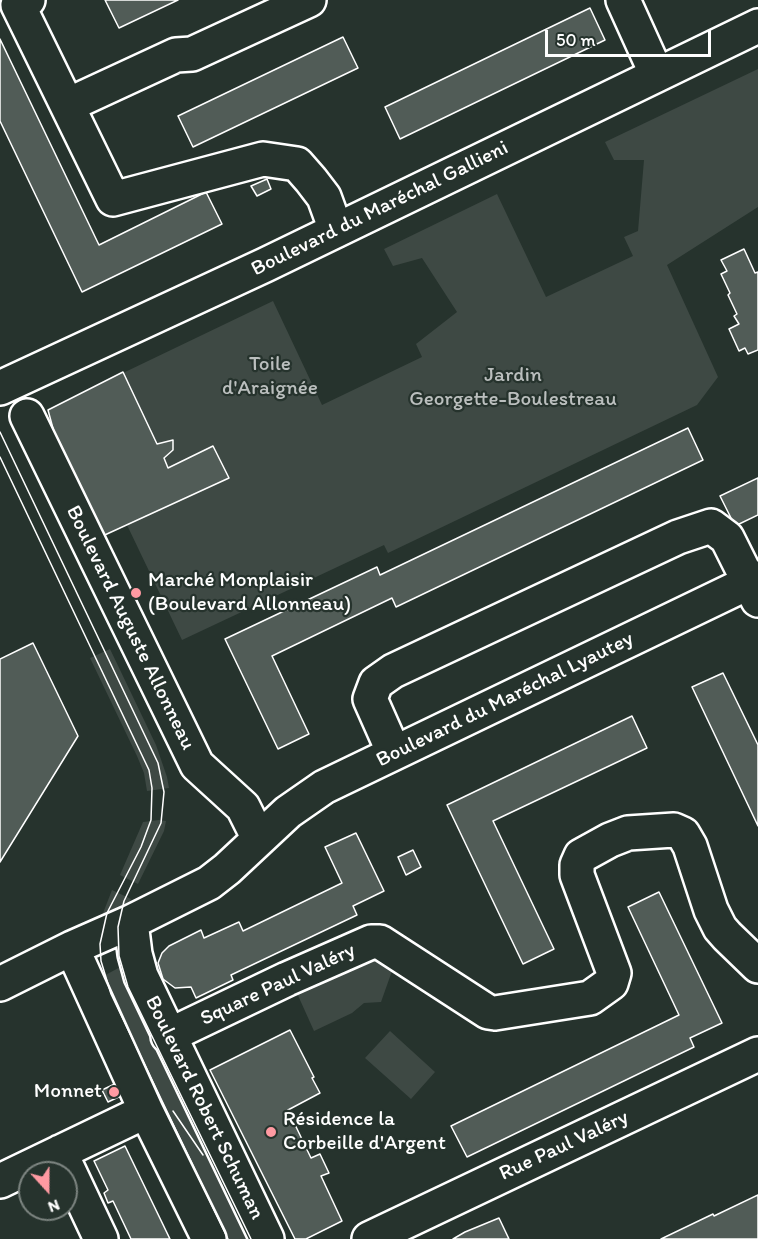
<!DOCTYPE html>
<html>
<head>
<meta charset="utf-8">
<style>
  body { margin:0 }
  #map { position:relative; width:758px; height:1239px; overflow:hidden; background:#26332d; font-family:Itim,sans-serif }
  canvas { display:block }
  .north { position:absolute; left:18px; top:1161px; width:60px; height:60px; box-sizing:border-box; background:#26332d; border:2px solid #7d8581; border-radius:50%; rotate:159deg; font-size:16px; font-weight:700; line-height:24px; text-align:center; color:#fff }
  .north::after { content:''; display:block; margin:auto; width:21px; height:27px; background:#ff9aa2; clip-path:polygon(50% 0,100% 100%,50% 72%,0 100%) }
  .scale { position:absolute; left:545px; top:30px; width:166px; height:27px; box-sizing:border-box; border:3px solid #fff; border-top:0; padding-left:8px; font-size:18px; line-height:21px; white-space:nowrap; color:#fff; -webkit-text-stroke:4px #26332d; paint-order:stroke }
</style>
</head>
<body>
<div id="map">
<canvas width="758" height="1239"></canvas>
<div class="north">N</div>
<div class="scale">50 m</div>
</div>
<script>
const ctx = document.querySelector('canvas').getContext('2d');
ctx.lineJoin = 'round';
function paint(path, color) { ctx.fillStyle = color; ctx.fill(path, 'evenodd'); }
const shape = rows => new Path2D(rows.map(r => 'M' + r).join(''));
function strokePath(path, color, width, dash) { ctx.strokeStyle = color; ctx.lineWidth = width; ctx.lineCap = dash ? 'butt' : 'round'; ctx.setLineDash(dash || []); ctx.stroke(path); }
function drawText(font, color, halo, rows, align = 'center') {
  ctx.font = font + ' Itim,sans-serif'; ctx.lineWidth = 4.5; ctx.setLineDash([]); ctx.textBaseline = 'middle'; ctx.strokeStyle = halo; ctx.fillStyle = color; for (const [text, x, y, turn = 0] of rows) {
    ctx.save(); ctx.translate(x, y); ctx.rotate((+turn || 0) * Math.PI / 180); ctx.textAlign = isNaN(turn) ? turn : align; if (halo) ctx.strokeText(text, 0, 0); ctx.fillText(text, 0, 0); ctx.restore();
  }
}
paint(shape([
  [758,69,758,207,667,265,718,377,697,405,388,553,384,545,182,640,127,525,229,478,213,446,168,468,164,458,173,450,173,440,157,444,123,373,273,301,322,405,422,357,416,344,457,312,422,258,393,266,384,249,497,194,546,297,633,256,624,237,638,231,644,160,614,160,605,142],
  [110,649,156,745,167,777,169,788,147,791,144,773,137,756,90,658],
  [159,820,166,821,164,831,138,884,120,875,143,822],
  [112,890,131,899,128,909,100,921],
  [373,957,392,971,381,1002,364,1003,352,1013,314,1031,296,991],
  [126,964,257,1239,223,1239,96,980],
  [390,1031,435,1072,411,1099,365,1058]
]), '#3e4944');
const building = shape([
  [105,0,178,0,119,28,105,0],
  [590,8,605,40,400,139,385,107,590,8],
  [343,37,358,68,193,147,178,116,343,37],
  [0,39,99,245,206,192,222,224,82,292,0,121,0,39],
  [267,179,271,189,257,196,251,186,267,179],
  [744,249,755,273,758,272,758,350,748,354,745,348,739,351,729,329,739,324,734,316,737,314,728,295,730,293,721,274,727,271,721,260,744,249],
  [123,372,157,444,173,440,173,450,164,458,168,468,213,446,229,478,96,539,68,484,48,410,123,372],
  [688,428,703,460,396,607,392,598,272,656,309,734,278,749,225,639,377,567,380,575,688,428],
  [758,478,758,515,735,526,720,496,758,478],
  [33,643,78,736,0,862,0,659,33,643],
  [723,673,758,745,758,826,692,687,723,673],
  [632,716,647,748,493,821,554,949,523,964,447,805,632,716],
  [356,833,384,891,353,906,357,915,231,975,233,980,196,998,191,987,175,988,163,979,158,963,162,953,169,946,201,930,204,938,239,922,243,931,342,883,325,847,356,833],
  [413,850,421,867,406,875,398,857,413,850],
  [659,892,722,1023,690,1038,694,1047,467,1157,451,1126,679,1015,628,907,659,892],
  [290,1030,314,1077,312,1078,320,1093,288,1110,311,1158,320,1154,329,1173,321,1176,342,1221,306,1239,295,1239,210,1070,290,1030],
  [121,1081,127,1093,108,1102,102,1090,121,1081],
  [125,1146,170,1239,131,1239,113,1201,108,1203,104,1193,108,1190,94,1161,125,1146],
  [758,1195,758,1239,661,1239,713,1214,714,1216,758,1195],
  [499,1218,509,1239,453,1239,465,1232,499,1218]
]);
paint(building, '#515c57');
strokePath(building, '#fff', 1.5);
const minor = shape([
  [28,0,18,5,113,199,263,159,297,164,311,180,324,197,336,230],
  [623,0,657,75],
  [68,105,176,55,192,54,309,0],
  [0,388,265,265,758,26],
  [27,416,197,765,243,807,253,827],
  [394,753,370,699,376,683,393,671,678,537,711,526,727,538,758,600],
  [72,948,131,922],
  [0,984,72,948,146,1111,209,1239],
  [168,1036,287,979,371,942,380,942,488,1012,495,1013,590,998,611,983,614,973,577,875,577,865,581,856,610,840,628,833,674,830,683,834,690,846,711,910,720,928,727,936,758,966],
  [60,1152,101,1239],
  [0,1181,146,1111],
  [267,1239,141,976,135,954,131,922,209,883,227,869,288,812,324,787,758,578],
  [369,1239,758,1054]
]);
strokePath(minor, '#fff', 38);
strokePath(minor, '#26332d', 33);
strokePath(shape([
  [0,432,158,763,164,792,161,823,124,901,118,927,119,956,128,987,251,1239],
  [0,457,149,770,152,788,151,820,141,847,107,913,100,944,101,961,111,994,228,1239],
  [173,1111,203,1155]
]), '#fff', 1.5);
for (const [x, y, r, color] of [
  [136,593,6,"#ff9aa2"],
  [114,1092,6,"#ff9aa2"],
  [271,1132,6,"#ff9aa2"]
]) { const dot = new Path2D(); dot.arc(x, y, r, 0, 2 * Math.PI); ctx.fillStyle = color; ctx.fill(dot); strokePath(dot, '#26332d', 2); }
drawText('21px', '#fff', '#26332d', [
  ["Boulevard du Maréchal Gallieni",380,209,-26],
  ["Boulevard Auguste Allonneau",130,628,64],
  ["Boulevard du Maréchal Lyautey",505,700,-26],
  ["Square Paul Valéry",278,985,-25],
  ["Boulevard Robert Schuman",204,1108,64],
  ["Rue Paul Valéry",564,1146,-25]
]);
drawText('21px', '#bbbfbe', '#26332d', [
  ["Toile",270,365],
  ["d'Araignée",270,389],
  ["Jardin",513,376],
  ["Georgette-Boulestreau",513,400]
]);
drawText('21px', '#fff', '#26332d', [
  ["Marché Monplaisir",148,581],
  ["(Boulevard Allonneau)",148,605],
  ["Monnet",102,1092,"right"],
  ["Résidence la",283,1120],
  ["Corbeille d'Argent",283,1144]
], 'left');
</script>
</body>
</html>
